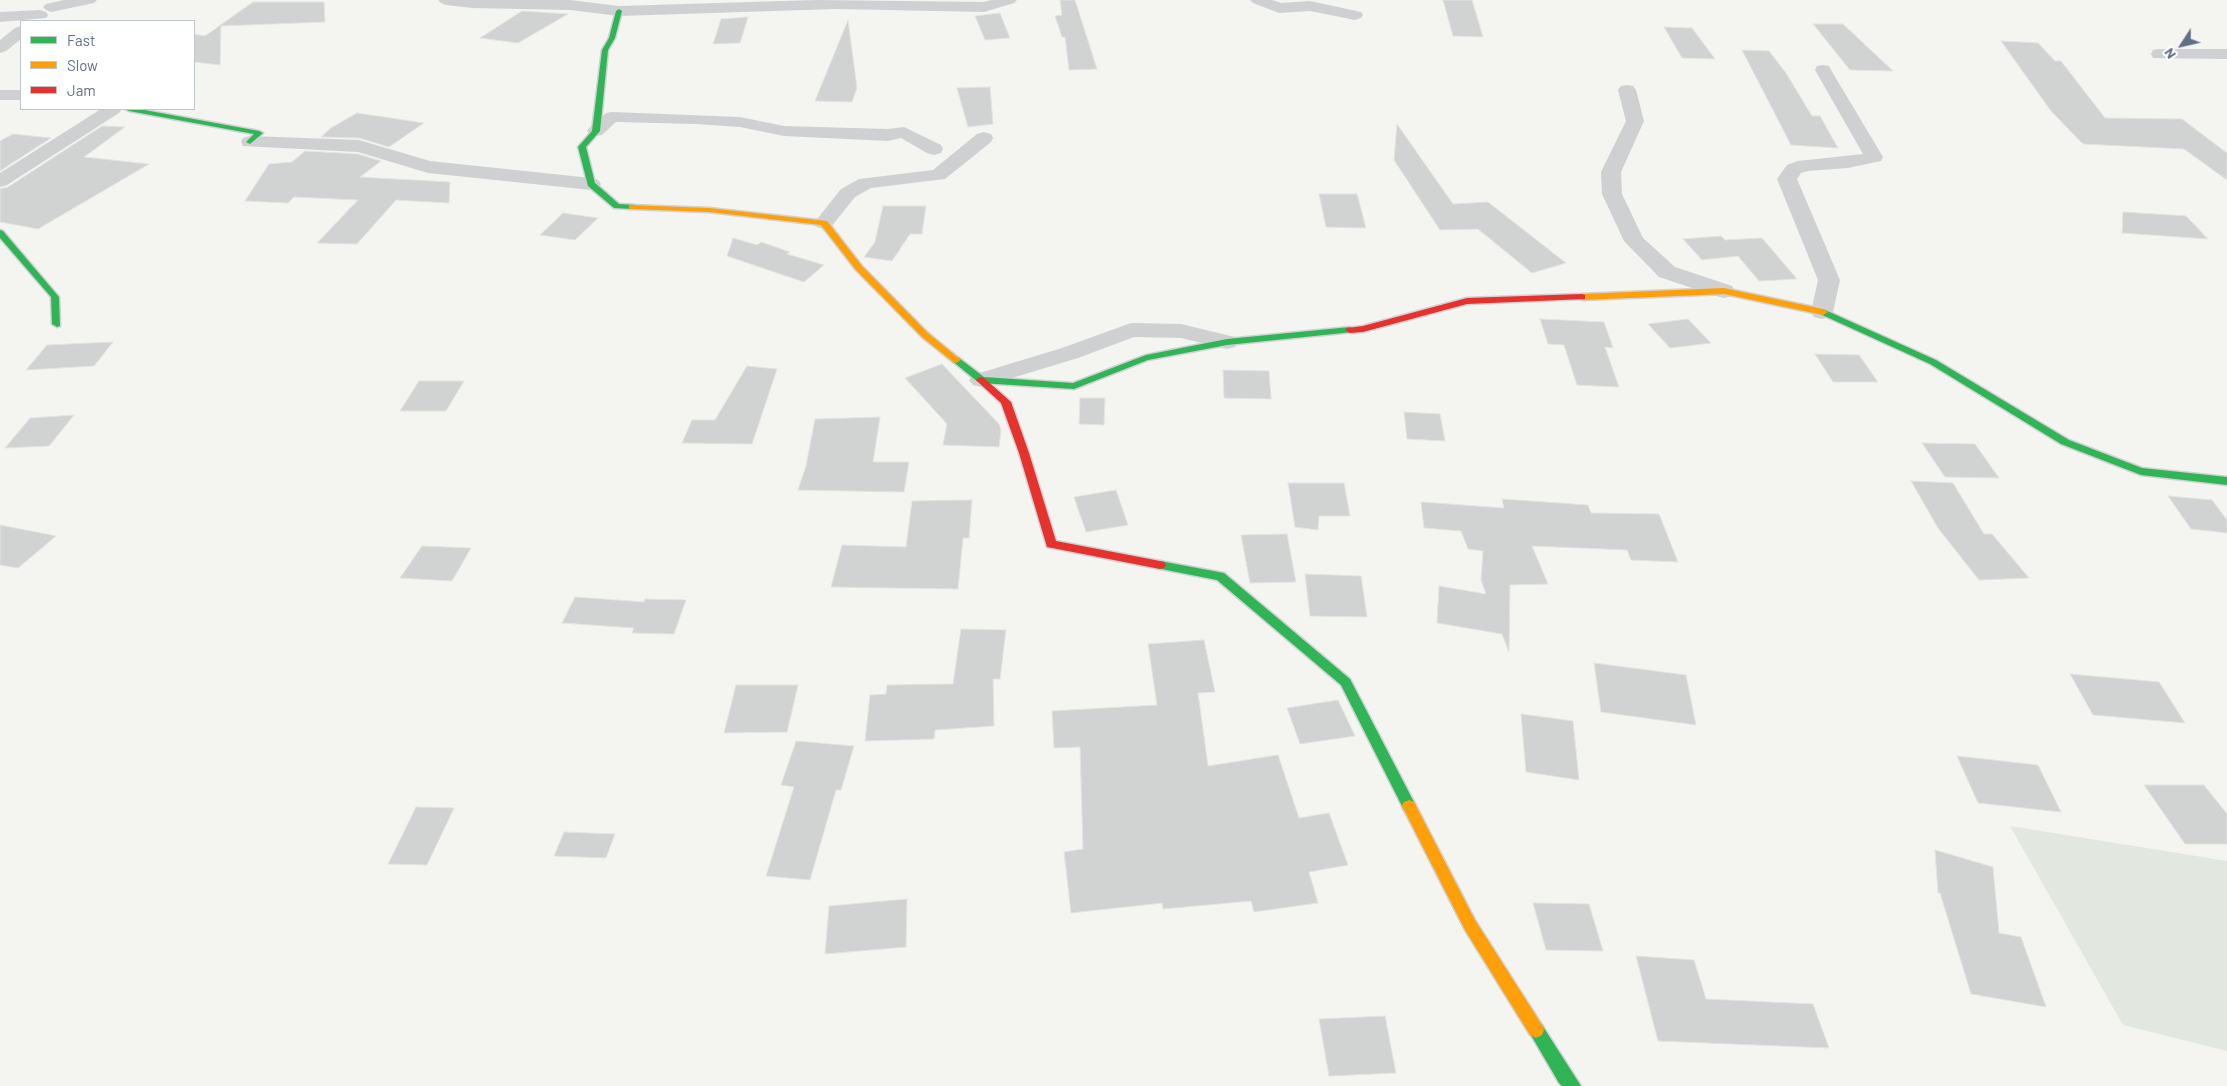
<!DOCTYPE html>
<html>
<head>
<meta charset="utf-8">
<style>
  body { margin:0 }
  #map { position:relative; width:2227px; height:1086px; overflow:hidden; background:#f4f4f1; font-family:Barlow,sans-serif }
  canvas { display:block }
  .legend { position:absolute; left:20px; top:20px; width:175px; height:90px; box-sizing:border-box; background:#fff; border:1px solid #c0c6ce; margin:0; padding:6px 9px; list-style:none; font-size:15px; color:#617185 }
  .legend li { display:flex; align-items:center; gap:10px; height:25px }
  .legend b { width:25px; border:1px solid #c0c6ce }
  .north { position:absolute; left:2157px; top:20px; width:50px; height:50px; -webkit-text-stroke:4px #fff; paint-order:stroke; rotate:235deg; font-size:14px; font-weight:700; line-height:20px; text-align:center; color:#617185 }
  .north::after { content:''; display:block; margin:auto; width:18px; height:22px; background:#617185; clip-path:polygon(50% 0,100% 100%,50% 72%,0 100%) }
</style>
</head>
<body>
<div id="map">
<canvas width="2227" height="1086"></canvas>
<ul class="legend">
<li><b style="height:6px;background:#30b455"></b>Fast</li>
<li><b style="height:6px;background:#ff9f0a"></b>Slow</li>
<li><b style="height:6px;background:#e5322d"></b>Jam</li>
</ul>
<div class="north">N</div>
</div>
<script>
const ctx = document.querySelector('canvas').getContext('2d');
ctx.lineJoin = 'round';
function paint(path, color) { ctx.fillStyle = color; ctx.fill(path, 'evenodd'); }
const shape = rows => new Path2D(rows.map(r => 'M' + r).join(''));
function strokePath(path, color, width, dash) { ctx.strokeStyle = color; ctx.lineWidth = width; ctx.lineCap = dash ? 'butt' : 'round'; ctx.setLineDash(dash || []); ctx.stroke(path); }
paint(shape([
  [2010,826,2227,861,2227,1051,2123,1025]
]), '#e2e7df');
const building = shape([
  [1060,0,1075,0,1097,69,1069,70,1065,37,1062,37,1055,16,1062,15,1060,0],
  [1443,0,1472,0,1483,37,1453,36,1443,0],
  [253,2,324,2,325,22,221,26,220,65,194,62,194,34,205,36,253,2],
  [522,11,568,14,518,43,480,38,522,11],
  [1000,13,1010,38,985,40,975,16,1000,13],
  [748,17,740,43,713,44,721,19,748,17],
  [848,20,857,88,852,102,815,101,848,20],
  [1813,24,1843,24,1893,71,1850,70,1813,24],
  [1664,27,1692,28,1715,59,1682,58,1664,27],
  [2001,41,2038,43,2055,61,2061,61,2105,118,2182,119,2227,153,2227,180,2184,149,2083,144,2051,111,2001,41],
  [1742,50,1769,51,1786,73,1812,116,1820,116,1838,148,1791,145,1742,50],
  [990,87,993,124,968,127,957,88,990,87],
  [357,113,424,123,389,147,359,138,321,137,331,128,357,113],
  [1397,124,1453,204,1488,202,1566,263,1532,273,1478,229,1440,230,1394,160,1397,124],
  [102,126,125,127,84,157,149,164,38,229,0,222,0,189,8,187,102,126],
  [13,134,51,138,0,171,0,141,13,134],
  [305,151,358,154,381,161,360,177,450,182,449,203,396,200,357,244,317,243,358,200,294,197,288,203,245,201,269,164,292,162,305,151],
  [1319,194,1357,194,1366,228,1326,227,1319,194],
  [883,206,926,206,922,234,910,234,892,261,864,257,875,242,883,206],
  [2123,212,2186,216,2208,239,2122,233,2123,212],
  [563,213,598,218,575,240,540,235,563,213],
  [1721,236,1725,240,1762,238,1797,279,1759,281,1738,256,1702,260,1683,239,1721,236],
  [733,238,757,245,761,242,790,252,787,254,824,265,804,282,727,256,733,238],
  [1540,319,1604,322,1613,348,1605,347,1619,387,1577,385,1564,345,1548,344,1540,319],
  [1688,319,1711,343,1670,348,1648,324,1688,319],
  [113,342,94,366,26,370,47,345,113,342],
  [1815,354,1859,355,1878,382,1833,382,1815,354],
  [942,364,999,424,1001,430,999,447,943,445,947,424,905,378,942,364],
  [747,366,777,369,752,444,682,443,692,420,715,420,747,366],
  [1223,370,1269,371,1271,399,1224,398,1223,370],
  [419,381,464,381,446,411,400,411,419,381],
  [1080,398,1105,398,1104,425,1079,424,1080,398],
  [1404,412,1440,414,1445,441,1407,439,1404,412],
  [74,415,49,446,5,448,30,418,74,415],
  [880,417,873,462,909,462,904,492,798,490,806,466,815,419,880,417],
  [1922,443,1975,444,1999,478,1945,477,1922,443],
  [1911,481,1953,483,1984,534,1992,534,2029,578,1979,580,1938,528,1911,481],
  [1288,483,1344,483,1350,516,1319,516,1318,530,1295,527,1288,483],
  [1116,490,1128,525,1086,532,1074,497,1116,490],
  [2168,496,2212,500,2227,520,2227,533,2191,529,2168,496],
  [1502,499,1588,505,1591,513,1659,514,1678,562,1631,560,1627,550,1532,546,1548,584,1510,585,1509,652,1502,634,1437,623,1439,586,1486,594,1481,580,1483,551,1468,549,1461,531,1424,528,1421,502,1504,508,1502,499],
  [972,500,969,538,963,538,958,589,831,587,842,545,906,547,912,501,972,500],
  [0,525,56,536,18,568,0,565,0,525],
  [1287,534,1296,582,1250,583,1241,535,1287,534],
  [422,546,471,548,452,581,400,578,422,546],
  [1305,574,1361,576,1367,617,1310,616,1305,574],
  [575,597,644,602,645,599,686,600,674,634,632,633,634,628,562,623,575,597],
  [961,629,1006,630,1000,679,993,679,994,726,935,730,934,739,865,741,870,695,886,694,887,685,953,684,961,629],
  [1204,640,1215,692,1198,693,1208,766,1278,755,1299,818,1329,813,1348,865,1309,872,1318,903,1254,912,1251,901,1163,909,1162,903,1071,913,1064,852,1083,849,1080,747,1054,748,1052,711,1157,705,1148,644,1204,640],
  [1594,663,1686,675,1696,725,1601,712,1594,663],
  [2070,674,2159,682,2185,723,2093,715,2070,674],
  [736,685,798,685,787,732,724,733,736,685],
  [1338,700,1355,736,1300,744,1287,708,1338,700],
  [1521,714,1573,721,1579,780,1526,772,1521,714],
  [796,741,854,746,841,790,836,790,810,880,766,876,794,787,781,785,796,741],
  [1957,756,2038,765,2061,812,1978,803,1957,756],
  [2144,785,2204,785,2227,814,2227,844,2185,844,2144,785],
  [416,807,454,808,427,865,388,864,416,807],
  [564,832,615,834,606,858,554,856,564,832],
  [1935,850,1993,867,1999,933,2021,937,2046,1007,1971,994,1940,893,1938,893,1935,850],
  [907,899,906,947,825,954,829,906,907,899],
  [1533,903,1589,904,1603,951,1546,950,1533,903],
  [1636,956,1694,960,1706,999,1813,1004,1829,1048,1658,1041,1636,956],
  [1385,1016,1396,1073,1329,1076,1319,1019,1385,1016]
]);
paint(building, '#d1d2d2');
strokePath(building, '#e3e3e1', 1);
const fast = shape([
  [619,9,622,11,615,38,608,50,600,131,586,147,595,183,619,204,635,205,636,207,632,209,614,208,588,186,578,147,592,131,602,50,609,38,616,11,619,9],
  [125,109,139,109,259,131,263,133,250,144,246,142,254,134,129,111,125,109],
  [0,230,3,231,59,297,60,326,57,327,52,324,51,297,0,238,0,230],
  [1823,309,1936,360,2069,440,2142,468,2227,477,2227,485,2141,475,2061,444,1930,364,1820,314,1818,312,1823,309],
  [1350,327,1355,330,1353,332,1227,345,1148,360,1074,389,981,383,978,382,951,360,956,357,959,358,984,377,1073,383,1146,355,1227,339,1350,327],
  [1160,561,1224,573,1350,679,1416,806,1414,810,1409,812,1404,810,1341,685,1217,580,1156,568,1154,565,1156,562,1160,561],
  [1536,1022,1542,1025,1581,1086,1562,1086,1559,1083,1528,1030,1530,1025,1536,1022]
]);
const slow = shape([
  [629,205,709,208,827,221,862,266,928,333,961,360,956,363,953,362,922,337,856,270,821,225,709,212,632,209,629,209,629,205],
  [1724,288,1823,309,1828,312,1823,315,1724,294,1582,300,1578,297,1582,294,1724,288],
  [1409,800,1414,802,1475,920,1542,1025,1544,1030,1542,1035,1536,1038,1530,1035,1465,930,1402,806,1404,802,1409,800]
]);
const jam = shape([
  [1582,294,1585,295,1585,299,1467,304,1363,332,1350,333,1345,330,1347,328,1363,326,1467,298,1582,294],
  [981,377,984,378,1011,402,1029,453,1056,541,1160,561,1164,562,1166,565,1164,568,1160,569,1047,547,1019,453,1001,403,978,382,976,380,978,378,981,377]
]);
strokePath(fast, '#d0d2d3', 3);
strokePath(slow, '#d0d2d3', 3);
strokePath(jam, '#d0d2d3', 3);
paint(shape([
  [64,0,97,0,94,3,51,12,46,10,43,7,46,4,64,0],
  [438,0,570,0,619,6,817,0,983,2,992,0,1017,0,1014,3,984,12,836,9,619,16,570,10,472,8,446,5,441,3,438,0],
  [1250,0,1272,0,1281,3,1310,1,1361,12,1363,15,1361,18,1355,20,1310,11,1279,13,1253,3,1250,0],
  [40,10,46,12,48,15,46,18,0,22,0,12,40,10],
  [21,26,21,39,6,51,0,53,0,40,15,28,21,26],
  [2159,49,2227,49,2227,59,2153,58,2151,54,2153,50,2159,49],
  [1823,65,1829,66,1831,70,1883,157,1881,161,1848,168,1808,171,1801,173,1797,179,1840,280,1833,312,1830,317,1822,319,1814,317,1811,312,1818,280,1777,179,1787,165,1798,161,1863,154,1815,70,1817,66,1823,65],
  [1627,85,1633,86,1636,90,1644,121,1621,172,1622,194,1643,238,1675,267,1732,286,1735,291,1732,296,1724,298,1716,296,1659,277,1624,241,1602,194,1601,172,1626,121,1618,90,1621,86,1627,85],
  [0,90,21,90,21,100,0,100,0,90],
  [101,109,122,109,119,113,7,185,0,187,0,173,101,109],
  [612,112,740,117,784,126,888,129,904,127,941,145,943,149,941,153,934,155,927,153,901,138,888,141,784,136,740,127,696,124,616,122,602,135,596,136,590,135,587,131,590,127,606,113,612,112],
  [984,132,991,134,993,138,991,142,945,179,871,188,855,197,831,227,824,229,817,227,814,223,841,189,859,179,933,170,977,134,984,132],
  [250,136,359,140,430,161,591,178,598,180,601,184,598,188,591,190,428,173,358,152,243,146,241,142,243,138,250,136],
  [1131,323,1181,324,1235,337,1238,342,1235,347,1227,349,1181,338,1134,337,1078,358,989,385,981,387,973,385,969,380,973,375,1062,348,1131,323]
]), '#cfd0d1');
paint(fast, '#30b455');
paint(slow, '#ff9f0a');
paint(jam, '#e5322d');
</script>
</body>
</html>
